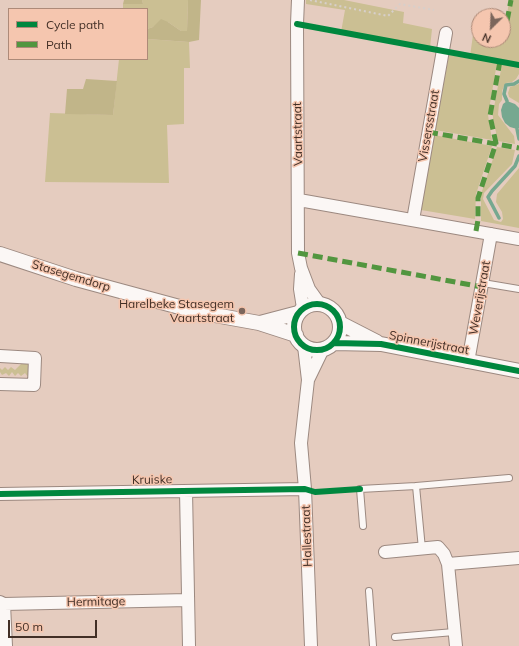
<!DOCTYPE html>
<html>
<head>
<meta charset="utf-8">
<style>
  body { margin:0 }
  #map { position:relative; width:519px; height:646px; overflow:hidden; background:#e5ccbf; font-family:Mulish,sans-serif }
  canvas { display:block }
  .legend { position:absolute; left:8px; top:8px; width:140px; height:52px; box-sizing:border-box; background:#f5c6af; border:1px solid #ad8a78; margin:0; padding:5px 7px; list-style:none; font-size:12px; color:#422f26 }
  .legend li { display:flex; align-items:center; gap:8px; height:20px }
  .legend b { width:20px; border:1px solid #ad8a78 }
  .north { position:absolute; left:471px; top:8px; width:40px; height:40px; box-sizing:border-box; background:#f5c6af; border:1px solid #ad8a78; border-radius:50%; rotate:204deg; font-size:11px; font-weight:700; line-height:16px; text-align:center; color:#422f26 }
  .north::after { content:''; display:block; margin:auto; width:14px; height:18px; background:#7b665c; clip-path:polygon(50% 0,100% 100%,50% 72%,0 100%) }
  .scale { position:absolute; left:8px; top:620px; width:89px; height:18px; box-sizing:border-box; border:2px solid #422f26; border-top:0; padding-left:5px; font-size:12px; line-height:14px; white-space:nowrap; color:#422f26; -webkit-text-stroke:3px #f5c6af; paint-order:stroke }
</style>
</head>
<body>
<div id="map">
<canvas width="519" height="646"></canvas>
<ul class="legend">
<li><b style="height:5px;background:#00873e"></b>Cycle path</li>
<li><b style="height:5px;background:#52963f"></b>Path</li>
</ul>
<div class="north">N</div>
<div class="scale">50 m</div>
</div>
<script>
const ctx = document.querySelector('canvas').getContext('2d');
ctx.lineJoin = 'round';
function paint(path, color) { ctx.fillStyle = color; ctx.fill(path, 'evenodd'); }
const shape = rows => new Path2D(rows.map(r => 'M' + r).join(''));
function strokePath(path, color, width, dash) { ctx.strokeStyle = color; ctx.lineWidth = width; ctx.lineCap = dash ? 'butt' : 'round'; ctx.setLineDash(dash || []); ctx.stroke(path); }
function drawText(font, color, halo, rows, align = 'center') {
  ctx.font = font + ' Mulish,sans-serif'; ctx.lineWidth = 3; ctx.setLineDash([]); ctx.textBaseline = 'middle'; ctx.strokeStyle = halo; ctx.fillStyle = color; for (const [text, x, y, turn = 0] of rows) {
    ctx.save(); ctx.translate(x, y); ctx.rotate((+turn || 0) * Math.PI / 180); ctx.textAlign = isNaN(turn) ? turn : align; if (halo) ctx.strokeText(text, 0, 0); ctx.fillText(text, 0, 0); ctx.restore();
  }
}
paint(shape([
  [142,0,188,0,187,31,181,31,168,22,147,29,147,9,123,9,123,4,143,4],
  [306,0,344,0,404,12,403,23,432,29,430,48,341,32,345,10,306,4],
  [509,0,519,0,519,64,470,56,473,35,479,36,479,40,504,40],
  [147,39,189,42,190,68,184,68,184,124,167,125,169,183,45,182,50,113,113,115,119,59,147,59],
  [449,55,497,63,488,115,492,140,435,130],
  [502,64,519,67,519,74,516,79,512,82,506,83,504,86,502,91,502,100,499,104,498,115,514,136,515,144,498,141,493,119,493,113],
  [519,84,519,103,509,97,508,93,510,87],
  [434,135,492,146,476,194,475,219,421,210],
  [497,147,515,150,512,164,484,193,483,199,494,220,501,222,503,219,502,212,496,202,497,194,519,168,519,228,481,221,481,194],
  [23,362,31,364,32,379,23,382,28,377,25,373,21,376,18,373,15,376,12,372,9,376,6,373,2,375,0,372,0,368,2,370,5,367,8,370,11,367,15,370]
]), '#cbbf93');
paint(shape([
  [124,0,142,0,143,4,123,4],
  [188,0,201,0,199,40,189,42,147,39,147,29,153,27,161,19,168,22,181,31,187,31],
  [86,79,117,81,113,115,65,114,67,89,83,89]
]), '#c1b589');
paint(shape([
  [507,101,515,104,519,108,519,128,517,129,510,127,505,123,502,117,501,110,503,104]
]), '#76a890');
strokePath(shape([
  [507,101,504,94,506,85,514,84,519,81],
  [517,129,519,139],
  [499,218,488,197,492,191,515,166,519,156]
]), '#76a890', 3.5);
const service = shape([
  [483,283,519,289],
  [416,486,422,549],
  [363,526,360,489,416,486,509,478],
  [369,591,373,646],
  [395,637,454,632]
]);
const minor = shape([
  [298,0,297,24,298,253,301,268,309,289,319,303],
  [299,200,519,239],
  [413,220,446,33],
  [301,274,300,289,303,308],
  [304,346,308,380,301,443,305,489,311,646],
  [0,356,35,358,34,385,0,384],
  [468,362,491,234],
  [308,380,323,349],
  [186,491,189,646],
  [0,494,305,489],
  [385,552,438,547,444,554,448,564,456,646],
  [448,564,519,558],
  [0,602,4,604,188,600],
  [4,604,6,646]
]);
const tertiary = shape([
  [0,254,76,279,198,312,259,323,296,335],
  '294 327a23 23 0 1 1 46 0a23 23 0 1 1-46 0Z',
  [260,323,298,313],
  [340,323,377,342],
  [334,343,381,344,519,371]
]);
strokePath(service, '#9c8980', 8);
strokePath(minor, '#9c8980', 14);
strokePath(tertiary, '#9c8980', 16);
strokePath(shape([
  [310,0,388,16,400,4,434,10]
]), '#d7cfcb', 2, [2, 3]);
strokePath(service, '#fbf7f5', 6);
strokePath(minor, '#fbf7f5', 12);
strokePath(tertiary, '#fbf7f5', 14);
strokePath(shape([
  [507,21,511,0],
  [428,132,519,148],
  [476,231,478,220,478,198,496,143,490,116,500,61],
  [298,253,482,287]
]), '#52963f', 5, [10, 5]);
strokePath(shape([
  [297,24,519,65],
  '294 327a23 23 0 1 1 46 0a23 23 0 1 1-46 0Z',
  [334,343,381,344,519,371],
  [0,494,305,489,315,492,360,489]
]), '#00873e', 6);
for (const [x, y, r, color] of [
  [242,311,4,"#7b665c"]
]) { const dot = new Path2D(); dot.arc(x, y, r, 0, 2 * Math.PI); ctx.fillStyle = color; ctx.fill(dot); strokePath(dot, '#f5c6af', 1.5); }
drawText('12px', '#422f26', '#f5c6af', [
  ["Vissersstraat",429,126,-80],
  ["Vaartstraat",298,134,-91],
  ["Stasegemdorp",71,276,17],
  ["Weverijstraat",480,298,-80],
  ["Spinnerijstraat",429,343,11],
  ["Kruiske",152,480,-1],
  ["Hallestraat",307,536,-92],
  ["Hermitage",96,602,-1]
]);
drawText('12px', '#422f26', '#f5c6af', [
  ["Harelbeke Stasegem",234,304],
  ["Vaartstraat",234,318]
], 'right');
</script>
</body>
</html>
